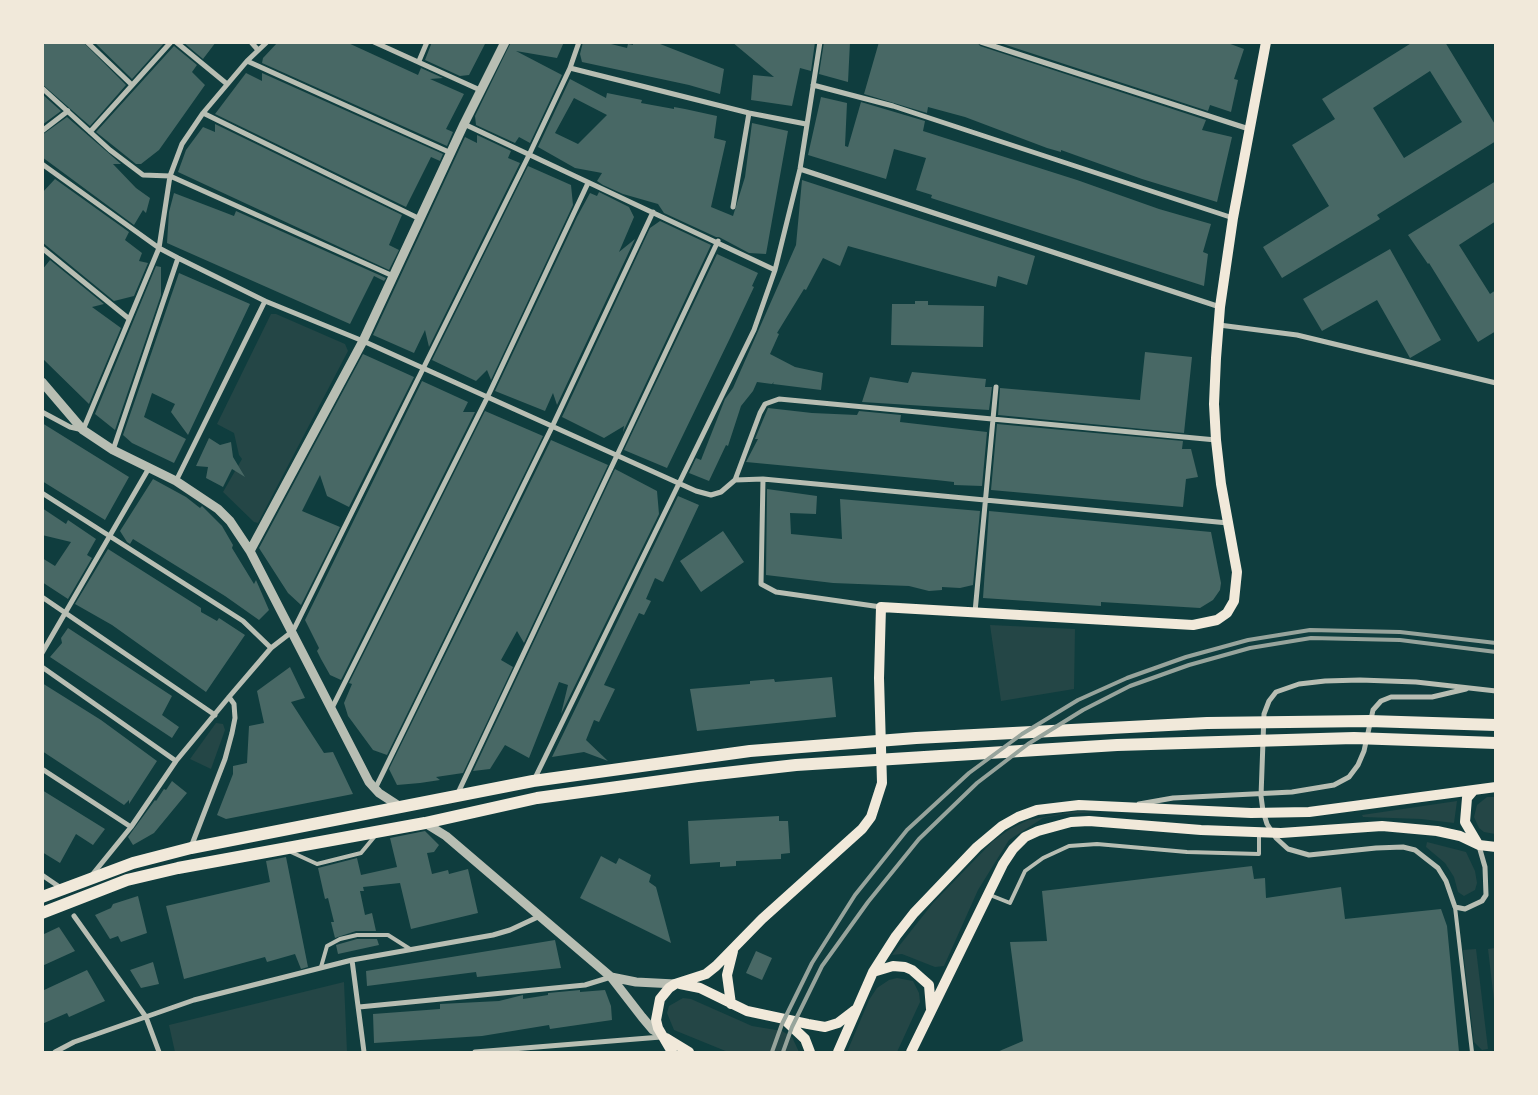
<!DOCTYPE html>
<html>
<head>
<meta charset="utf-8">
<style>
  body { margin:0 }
  #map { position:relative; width:1538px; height:1095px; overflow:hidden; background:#0f3d3e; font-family:"Fira Sans",sans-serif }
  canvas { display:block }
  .frame { position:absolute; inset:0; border:44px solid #f1e9da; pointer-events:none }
</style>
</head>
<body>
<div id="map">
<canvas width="1538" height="1095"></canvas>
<div class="frame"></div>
</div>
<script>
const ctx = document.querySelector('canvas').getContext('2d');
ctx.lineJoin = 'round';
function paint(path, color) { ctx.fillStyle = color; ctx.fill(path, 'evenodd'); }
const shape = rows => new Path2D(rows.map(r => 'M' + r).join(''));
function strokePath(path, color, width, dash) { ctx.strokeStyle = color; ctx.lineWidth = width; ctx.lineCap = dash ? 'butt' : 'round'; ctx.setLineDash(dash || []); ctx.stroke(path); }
paint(shape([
  [271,314,276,314,345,344,348,351,258,523,254,522,223,492,242,459,239,455,234,433,217,424],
  [990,625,1075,629,1074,689,1001,701],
  [216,723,223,724,225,730,211,769,190,759],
  [1487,797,1495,797,1495,834,1484,832,1479,828,1474,817,1477,805],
  [1457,801,1454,823,1421,819,1363,817,1362,815],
  [1078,811,1101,812,1065,814,1043,818,1009,840,978,890,944,966,935,967,902,954,892,955,933,903,993,841,1010,829,1028,820],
  [1427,842,1466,852,1475,871,1477,883,1475,890,1464,896,1458,892,1454,877,1445,863,1426,847],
  [1495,948,1496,948,1495,1009,1488,949],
  [1476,949,1488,1049,1482,1050,1474,1042,1463,950],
  [897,978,913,981,919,993,920,1002,897,1052,847,1052,869,1000,877,988,889,980],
  [344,982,347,1052,175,1052,169,1025],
  [683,998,691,999,752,1026,782,1031,792,1037,799,1052,728,1052,674,1030,667,1013,669,1006]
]), '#244646');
paint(shape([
  [42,42,83,42,126,85,90,126,42,84],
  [94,42,165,42,132,79],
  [183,42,216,42,203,59],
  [278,42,346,42,418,75,421,68,443,78,430,79,464,94,446,129,453,132,447,146,262,63,263,58],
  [432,42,486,42,469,75,460,76,425,60],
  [511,42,564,42,557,58,516,51,562,75,530,143,519,137,515,143,476,125,475,116],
  [583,42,603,42,627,48,628,44,633,45,633,42,655,42,724,69,720,94,689,85,582,62,580,54],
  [732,42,815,42,811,71,800,68,792,106,751,100,753,75,774,77],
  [824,42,850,42,848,82,819,74],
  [879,42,977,42,980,46,1206,120,1202,130,1232,137,1217,202,1142,179,1061,150,1061,152,1047,148,965,117,928,107,927,113,864,94],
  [997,42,1225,42,1244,49,1234,79,1238,80,1231,112,1210,105,1208,111],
  [1413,42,1445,42,1496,126,1496,141,1377,215,1380,219,1282,278,1263,247,1329,206,1292,145,1335,119,1322,99],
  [1430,71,1462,122,1404,158,1373,108],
  [174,46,197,65,192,72,205,85,159,150,141,164,136,164,96,132],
  [246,73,262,81,262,73,443,154,440,161,431,157,406,207,215,114],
  [570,79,606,98,607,93,642,100,641,103,674,109,674,107,685,109,717,116,714,138,726,141,711,207,733,216,745,177,752,123,788,131,766,254,749,253,719,237,716,237,664,213,658,204,623,194,603,185,597,181,602,173,575,168,538,147],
  [574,98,607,115,578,144,555,133],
  [42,94,61,111,42,125],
  [821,97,847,103,845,146,848,147,861,102,925,121,923,131,1077,180,1159,209,1211,224,1203,252,1208,254,1204,286,931,198,932,195,916,190,926,158,894,149,886,179,808,155],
  [67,117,121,164,113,164,136,188,150,198,146,213,143,210,134,225,42,157,42,135],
  [215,124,402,215,389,245,399,250,389,270,178,172,186,150,203,127,215,132],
  [477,135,511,151,508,158,520,163,429,347,425,330,414,353,373,335,465,137,477,143],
  [528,166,571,185,573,205,491,380,487,370,476,381,432,360],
  [55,179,129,232,125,240,142,253,139,261,148,263,134,296,114,301,42,242,42,193],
  [802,180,1035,256,1027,285,998,276,996,287,848,246,840,266,823,258,806,290,804,289,777,333,779,334,770,354,795,367,823,373,821,390,773,384,774,382,772,384,757,382,753,391,741,406,728,446,726,445,709,481,689,473,696,458,701,460,725,399,733,388,796,245],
  [1496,181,1496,221,1459,245,1490,294,1496,290,1496,331,1478,342,1429,263,1428,264,1408,235],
  [599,192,629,207,634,217,619,252,635,239,557,405,553,393,545,411,495,391,577,217,590,193,597,196],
  [174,193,234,216,236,211,386,278,384,281,374,276,350,324,167,243,169,212],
  [660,221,711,245,623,432,624,426,604,438,562,417,650,228],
  [1390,249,1441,340,1410,358,1377,300,1322,331,1303,299],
  [717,254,758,273,752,286,754,287,731,336,667,468,624,450],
  [50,260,104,304,92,307,121,328,89,404,42,358,42,270],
  [156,266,161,267,161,295,115,430,95,414],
  [179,273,250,304,188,435,171,412,175,404,152,393,144,417,186,439,174,463,132,443,123,435],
  [915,301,928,301,928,305,984,306,983,347,891,345,892,304,915,304],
  [1145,352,1192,357,1184,433,998,415,1000,388,1140,400],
  [363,354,414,377,349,507,327,496,320,475,302,511,340,527,301,605,288,593,259,548],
  [912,372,986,379,985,387,992,387,989,410,862,402,870,377,908,383],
  [422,381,468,402,463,412,475,412,341,680,330,675,321,659,317,651,319,648,305,620],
  [768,408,812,413,857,415,859,411,901,415,900,422,987,432,982,486,954,485,954,482,936,480,746,462,758,439,755,439],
  [485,411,543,436,387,755,373,750,348,716,344,703,352,684,349,683],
  [42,423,129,477,105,520,42,481],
  [997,424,1183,441,1182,449,1191,449,1198,477,1186,479,1183,507,991,490],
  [209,438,220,445,231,442,233,457,245,477,232,469,223,487,206,478,208,467,196,466],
  [551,440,608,465,524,643,517,631,501,660,513,667,463,773,436,777,440,780,420,783,397,785,389,769],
  [615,469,657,491,659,514,561,714,568,685,559,682,529,758,505,745,490,769,473,771],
  [153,479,186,497,200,508,202,506,222,526,233,545,232,548,254,584,256,580,269,610,259,620,225,596,133,539,130,544,127,542,120,531],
  [767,489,817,496,816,514,790,513,791,534,842,539,840,499,980,511,973,585,960,588,942,587,942,590,929,591,909,586,833,583,766,575],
  [678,496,699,505,663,582,655,578,646,599,651,601,644,615,639,613,604,685,615,689,599,722,594,720,586,740,608,761,584,752,552,757],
  [42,508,66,524,68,520,96,539,87,555,92,558,68,599,42,582,42,558,55,566,71,542,42,535],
  [989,511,1211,532,1221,583,1220,590,1213,600,1200,608,1101,602,1101,606,983,598],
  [723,531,744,562,701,592,680,561],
  [108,549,201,608,201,612,217,621,219,618,245,635,206,692,112,625,75,604],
  [68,628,172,696,162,715,179,727,172,738,50,657,62,643,61,638],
  [290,667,305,698,291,702,324,753,333,752,353,794,226,819,217,815,233,774,233,766,247,763,249,726,264,723,257,691],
  [832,677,836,717,697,731,690,689,750,684,750,681,774,679,775,682],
  [42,683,101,720,157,761,129,804,129,800,124,805,42,751],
  [172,781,187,793,154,833,133,845,128,837,155,800,156,801,164,789,166,790],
  [42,790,105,829,93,845,76,834,60,863,42,852],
  [779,816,779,821,788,821,790,853,781,854,781,859,736,861,736,866,720,867,720,862,690,864,688,821],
  [425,831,439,845,434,852,427,853,432,874,448,870,449,874,468,869,478,913,411,929,400,883,363,887,364,891,360,891,365,915,372,913,376,931,356,931,335,938,331,922,334,922,328,898,325,899,318,868,357,858,361,875,397,867,390,838],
  [601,856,616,864,619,858,651,875,649,882,656,887,671,943,580,898],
  [286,857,308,967,301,969,295,954,267,962,265,957,184,979,166,906,270,882,266,861],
  [1252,866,1254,879,1265,878,1266,898,1341,887,1345,919,1441,909,1447,926,1459,1052,997,1052,1023,1041,1010,942,1047,941,1042,891],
  [138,896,147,933,121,942,118,936,110,939,95,915,111,908,113,904],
  [59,927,75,951,42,966,42,935],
  [357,939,377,939,379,945,338,954,336,945],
  [555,940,561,968,477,977,476,972,367,986,366,971],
  [756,951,772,958,762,980,746,973],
  [153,962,159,984,141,988,130,970],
  [87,970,105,1001,69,1017,67,1013,42,1024,42,991],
  [580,990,580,992,605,990,611,1006,612,1020,550,1029,549,1025,482,1036,374,1043,373,1014,440,1009,440,1004,499,1001,523,995,523,999,548,995,548,993]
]), '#486865');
strokePath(shape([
  [291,852,317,864,361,853,375,836],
  [990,895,1010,903,1025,871,1043,858,1069,846,1097,844,1187,852,1259,854,1259,834],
  [1455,907,1472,1052],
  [321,967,327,946,340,939,357,935,388,935,410,949]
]), '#b8beb3', 4);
strokePath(shape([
  [87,42,132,85],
  [176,42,227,84],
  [251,42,258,50],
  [374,42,480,90],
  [981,42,1249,129],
  [247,61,451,153],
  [419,61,427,42],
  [570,68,749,113,806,124],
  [813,85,893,106,1233,218],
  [42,88,110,150,143,175,170,176,393,276],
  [203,113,420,219],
  [464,124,775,270],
  [42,131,68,111],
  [90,132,171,42],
  [42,164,159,248,178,258,265,301,363,341,696,491,711,495,721,492,735,480,760,413,765,404,779,399,1216,440],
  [800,169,1220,307],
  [733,207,749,113],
  [42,248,128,318],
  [1219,325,1297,335,1496,383],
  [42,412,70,427,83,430,159,248,170,176,182,144,203,113,247,61,267,42],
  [113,450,178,258],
  [763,479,761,584,776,592,881,607],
  [735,480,763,479,1228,523],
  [176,481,265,301],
  [42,493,243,621,271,648],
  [42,597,215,715],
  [975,612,996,387],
  [42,653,149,468],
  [42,667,176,761],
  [331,710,487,398,588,183],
  [42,769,131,827],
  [534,780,754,330,775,270,800,169,820,42],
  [375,789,552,427,653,212],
  [457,795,718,241],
  [1139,804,1173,798,1292,792,1334,785,1349,777,1358,765,1364,751,1373,710,1381,701,1391,697,1432,697,1466,689],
  [1479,846,1485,867,1486,895,1482,901,1465,909,1455,907,1446,881,1438,868,1415,850,1403,847,1376,848,1309,855,1288,849,1276,838,1267,824,1263,811,1261,796,1264,714,1269,701,1276,692,1299,684,1325,681,1360,680,1416,682,1496,691],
  [191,847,225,759,232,733,235,718,234,704,229,697],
  [42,875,61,888],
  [92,875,131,827,176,761,229,697,271,648,293,631,529,155,570,68,579,42],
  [74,916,146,1017,159,1052],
  [352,960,364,1052],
  [359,1007,585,985,611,977],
  [55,1052,74,1042,194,1000,352,960,493,935,510,930,540,916],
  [475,1052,661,1037]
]), '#b8beb3', 5);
strokePath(shape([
  [42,382,83,430,113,450,176,481,218,509,230,521,250,551,369,782,379,793,399,806],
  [250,551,363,341,464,124,505,42],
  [425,823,446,836,611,977,642,1017,653,1030,663,1036],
  [611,977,636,982,675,984]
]), '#b8beb3', 9);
strokePath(shape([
  [1473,791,1467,798,1465,822,1478,844],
  [873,972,893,966,905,967,912,970,929,985,931,1009],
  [680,984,700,988,747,1011,808,1024,825,1027,838,1023,855,1010],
  [731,1004,727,975,733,951],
  [787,1022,805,1039,810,1052],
  [666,1038,689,1052],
  [672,1052,658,1028,656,1020,660,999,669,988,675,984,706,974,716,966,762,919,862,829,871,817,882,783,879,678,881,607,1193,625,1217,620,1227,613,1234,601,1237,572,1221,484,1216,440,1214,404,1216,358,1220,307,1233,218,1266,42],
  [838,1052,873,972,896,936,914,913,977,847,1002,826,1018,817,1037,810,1079,805,1251,813,1309,812,1496,787],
  [911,1052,1003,864,1013,849,1025,837,1038,831,1071,822,1089,821,1201,830,1281,833,1382,826,1437,831,1460,836,1479,845,1496,847]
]), '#f1e9da', 10);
strokePath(shape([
  [42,897,133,863,191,848,533,781,750,751,916,738,1207,723,1369,721,1496,725],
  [42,913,127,880,178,868,425,823,537,798,698,776,796,765,1117,745,1354,738,1496,743]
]), '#f1e9da', 12);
strokePath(shape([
  [772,1052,782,1024,812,963,855,895,907,830,969,773,1022,734,1078,700,1127,678,1186,657,1248,640,1310,630,1400,632,1496,643],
  [783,1052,792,1027,822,966,868,902,919,839,977,783,1028,744,1083,710,1130,686,1189,665,1250,648,1311,638,1400,640,1496,652]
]), '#97a49c', 4);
</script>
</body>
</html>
